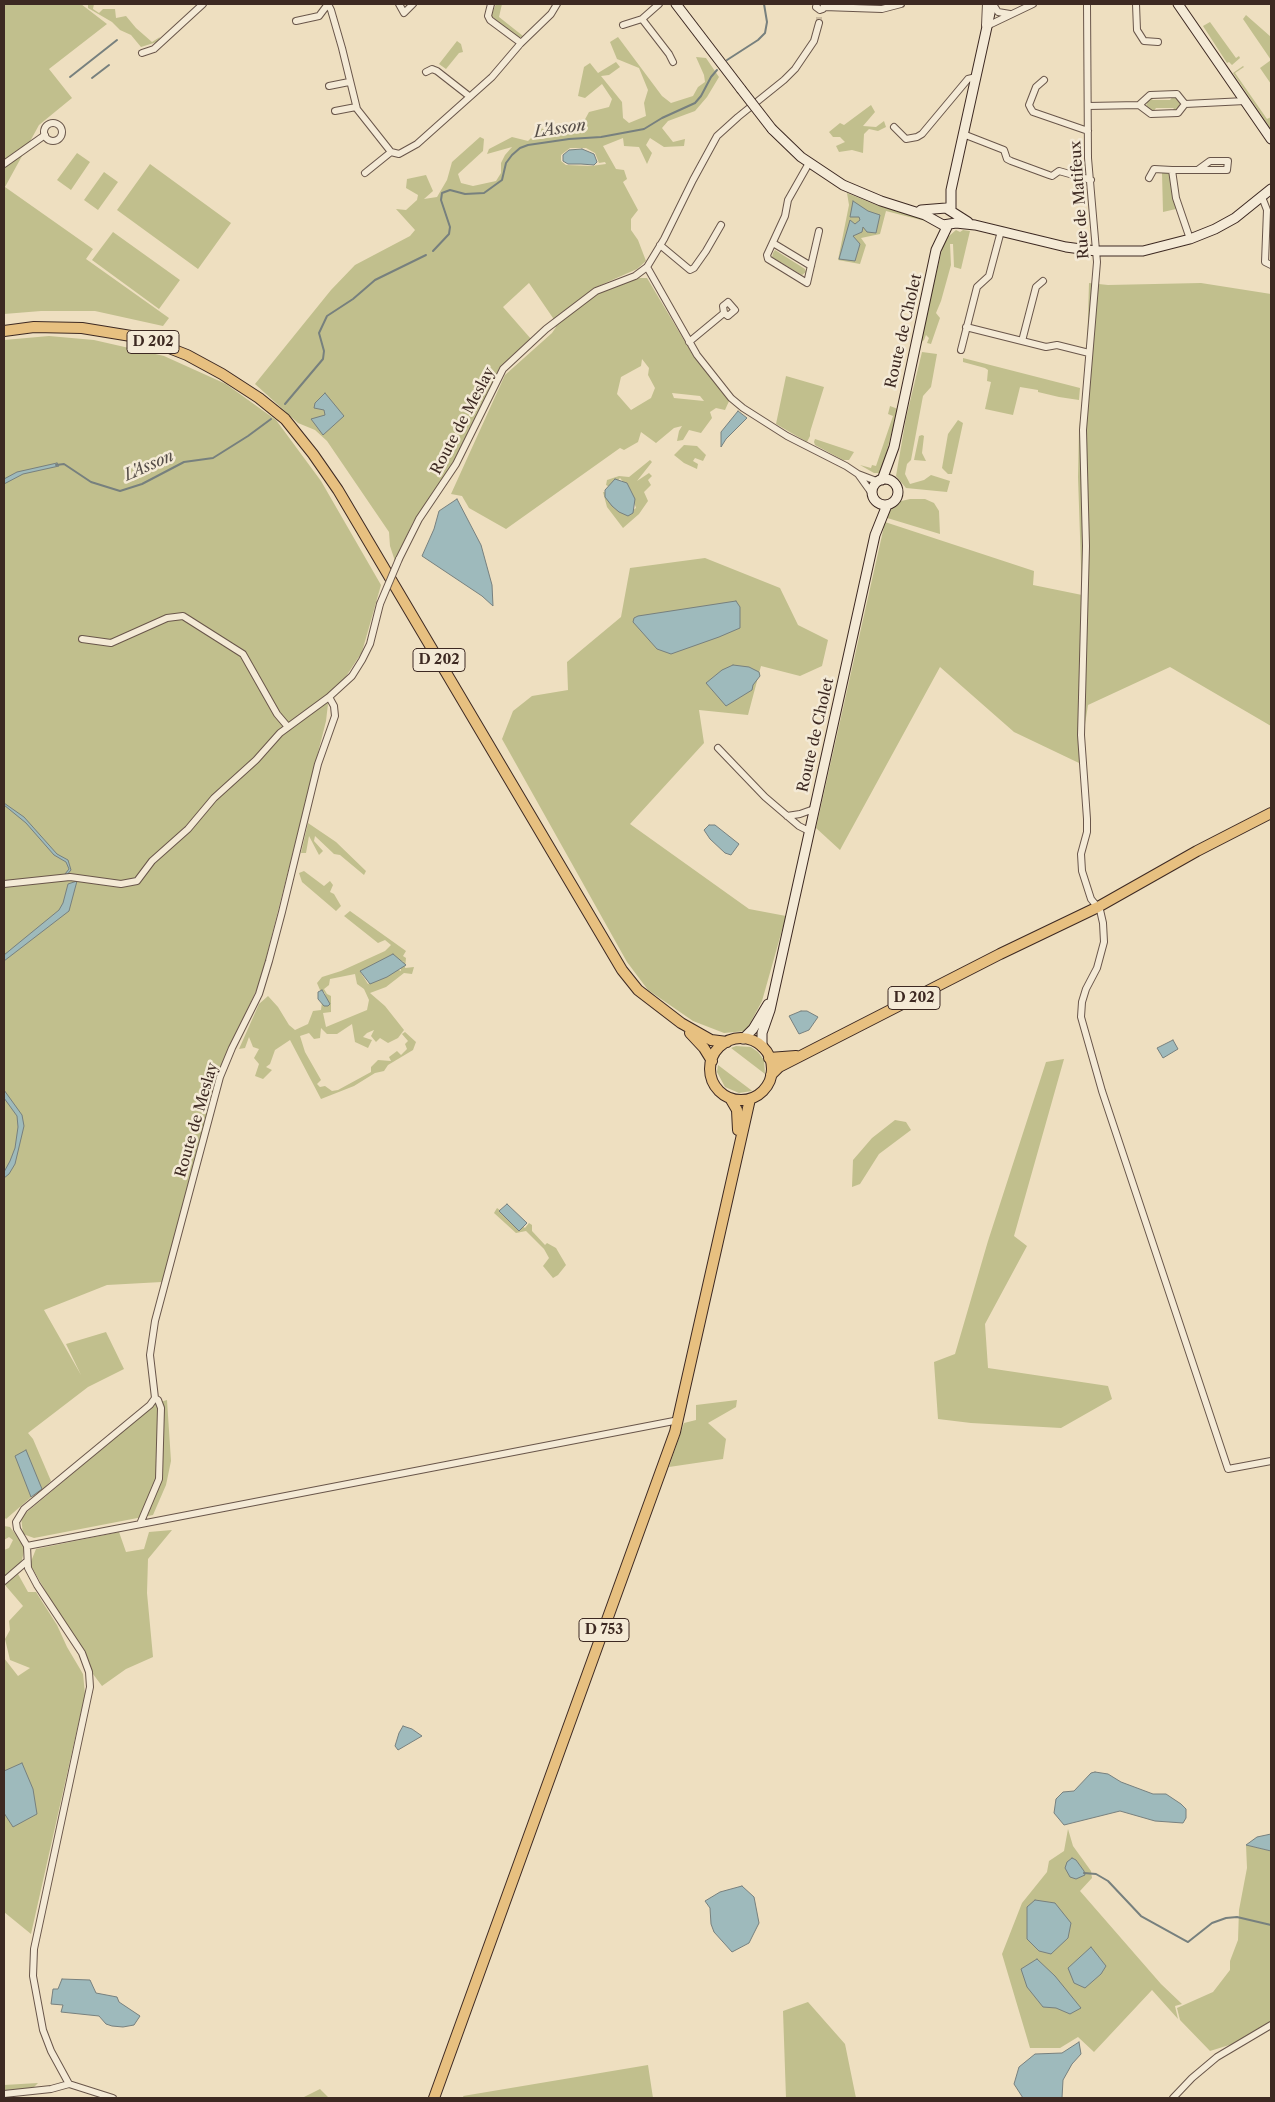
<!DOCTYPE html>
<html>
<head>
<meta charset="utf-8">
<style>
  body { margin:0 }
  #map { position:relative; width:1275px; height:2102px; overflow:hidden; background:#eedfc0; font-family:"Libre Caslon Text",serif }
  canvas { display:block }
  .frame { position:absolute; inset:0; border:5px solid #3d2922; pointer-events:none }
</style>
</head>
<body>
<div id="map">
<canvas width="1275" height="2102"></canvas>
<div class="frame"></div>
</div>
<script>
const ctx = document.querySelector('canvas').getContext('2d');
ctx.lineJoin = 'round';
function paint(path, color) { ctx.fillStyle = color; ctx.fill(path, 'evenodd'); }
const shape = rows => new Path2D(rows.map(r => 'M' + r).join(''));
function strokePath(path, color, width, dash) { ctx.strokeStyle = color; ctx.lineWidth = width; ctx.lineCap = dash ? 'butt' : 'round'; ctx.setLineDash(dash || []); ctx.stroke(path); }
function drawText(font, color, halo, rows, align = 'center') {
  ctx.font = font + ' "Libre Caslon Text",serif'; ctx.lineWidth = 5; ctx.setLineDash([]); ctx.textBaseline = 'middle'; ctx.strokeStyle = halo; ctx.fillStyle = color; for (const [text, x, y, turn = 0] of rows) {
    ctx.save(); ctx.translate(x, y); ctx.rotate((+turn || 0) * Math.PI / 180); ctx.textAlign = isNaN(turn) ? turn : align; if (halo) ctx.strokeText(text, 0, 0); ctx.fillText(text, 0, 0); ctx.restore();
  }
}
paint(shape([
  [4,4,81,4,107,24,49,69,72,98,39,125,5,187,93,249,86,259,169,318,163,326,95,311,41,311,4,314],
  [88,4,94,4,93,9,99,13,103,9,115,9,116,18,126,16,136,28,152,42,160,37,157,42,141,47,131,35,120,30,112,22,88,8],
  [496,4,502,4,499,17,523,36,522,37,518,37,491,16],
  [1246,15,1271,37,1271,84,1260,68,1271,60,1243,19],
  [1210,22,1236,58,1239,56,1240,58,1232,65,1229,62,1227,63,1203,26],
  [618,37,662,96,671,103,693,96,698,87,705,82,704,75,696,57,706,58,719,77,707,97,695,111,668,121,662,128,673,142,685,139,684,146,664,147,650,138,646,145,652,153,647,164,639,147,624,146,623,138,603,146,616,169,624,170,627,179,623,182,638,210,631,219,631,230,638,240,646,261,637,269,594,288,596,294,639,278,647,278,694,357,730,399,725,410,716,408,710,412,712,418,701,433,689,430,683,440,677,441,679,431,682,426,674,428,656,443,641,432,638,442,624,450,620,448,506,529,469,508,462,496,451,494,505,375,552,333,556,327,553,318,529,283,503,307,531,339,500,368,450,469,413,522,395,561,390,546,389,532,327,441,315,430,298,423,255,384,331,290,355,265,410,236,415,230,396,209,406,210,417,200,418,195,406,188,407,179,426,175,433,191,424,199,437,197,447,180,452,162,480,137,484,139,483,151,458,174,461,183,473,186,496,181,501,173,501,163,505,155,512,147,487,154,489,149,512,137,528,141,541,128,549,132,583,123,589,112,609,107,612,99,602,84,585,98,578,96,584,67,590,63,598,73,616,62,620,67,609,75,601,76,622,102,623,118,629,123,646,116,644,103,648,90,639,68,617,59,610,42],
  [570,148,586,148,595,153,599,163,605,162,606,164,591,166,566,165,561,161,561,155],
  [642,359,649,368,648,375,655,388,651,398,631,410,617,394,621,377,641,366],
  [672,393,700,396,704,401,674,398],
  [457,41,461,44,463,52,459,53,446,69,439,64],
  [1243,66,1244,67,1235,73,1267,119,1271,117,1271,129,1233,73],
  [1174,95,1181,103,1179,109,1171,112,1174,108,1156,108,1152,113,1146,107,1148,98,1155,96,1152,100,1170,100],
  [871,105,875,112,863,126,876,127,884,121,886,127,878,131,869,129,864,134,863,153,852,150,839,152,836,146,845,142,840,137,833,137,829,132,840,123,844,125],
  [77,153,90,162,71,190,57,180],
  [150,164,231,223,198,269,117,210],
  [104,172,118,182,98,210,84,200],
  [1169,172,1176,209,1163,212,1162,173],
  [847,193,879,206,928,219,929,222,886,211,880,234,861,238,866,245,860,264,838,260,849,205],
  [956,230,960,232,963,230,970,231,961,269,954,267,953,244,950,244,951,265,941,301,936,313,940,318,931,344,927,343,929,338,926,335,924,340,920,343,943,245,947,234,949,236],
  [113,232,180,280,159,309,92,260],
  [775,250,805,269,806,272,802,275,772,257,773,253],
  [1089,283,1108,285,1201,283,1271,294,1271,726,1170,667,1088,705,1079,763,1014,732,940,667,840,850,816,828,885,522,1034,571,1033,585,1082,595,1078,477,1079,430,1087,351],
  [49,336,94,340,164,356,226,384,276,420,321,481,381,585,362,652,328,704,326,721,260,982,223,1063,162,1282,107,1285,44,1310,81,1375,66,1344,106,1332,124,1369,88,1387,28,1433,33,1439,51,1481,37,1495,36,1493,6,1519,4,1517,4,340],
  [922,352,937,354,931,387,923,396,911,460,907,464,905,474,910,484,924,480,931,475,950,481,947,492,906,488,896,476,906,418],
  [963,358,1080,388,1079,400,1059,397,1038,392,1038,390,1020,387,1013,415,985,409,991,382,987,381,988,370,985,368,963,362],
  [786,376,824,387,810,432,810,436,807,442,776,424],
  [890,406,898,409,882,469,879,473,874,473,860,465,871,468,872,465,876,466,893,416,888,414],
  [958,420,963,423,952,474,948,474,942,468,948,434],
  [922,435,924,436,922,453,926,461,914,460,919,436],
  [815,439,854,452,849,460,843,460,815,445,814,442],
  [684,445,697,446,706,455,703,461,695,458,693,461,698,464,697,469,684,463,674,455],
  [650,460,652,462,637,481,649,473,652,476,648,480,651,485,644,492,648,501,639,514,623,528,607,507,603,492,609,493,627,514,636,508,630,490,620,478,612,488,606,485,607,480,619,476,629,477],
  [910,499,925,499,934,503,939,511,940,534,884,517,897,502],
  [705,558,780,588,798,625,828,640,822,666,800,676,761,666,748,715,699,710,704,743,630,824,749,909,786,916,762,1001,746,1031,724,1033,693,1021,648,990,627,962,502,739,513,711,532,696,568,690,567,662,621,617,630,568],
  [308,823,336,842,366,871,364,875,340,855,334,854,315,836,314,841,323,851,319,855,309,836,306,853,301,853],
  [304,871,324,886,330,881,333,885,330,892,334,894,341,906,336,911,302,882,299,873],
  [350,911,406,951,403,956,406,958,405,968,414,967,412,974,404,973,386,987,370,993,385,1006,404,1030,398,1038,388,1043,380,1038,376,1042,371,1036,374,1030,367,1033,363,1037,372,1040,368,1048,355,1042,352,1024,337,1034,327,1034,321,1028,320,1038,314,1039,309,1033,300,1036,305,1052,321,1080,317,1084,320,1087,325,1086,332,1091,338,1090,371,1072,371,1067,378,1060,391,1061,389,1057,397,1051,401,1055,407,1049,405,1044,408,1041,402,1034,405,1032,416,1042,413,1050,388,1065,384,1071,375,1073,354,1086,321,1099,290,1040,275,1050,270,1064,266,1067,272,1070,263,1079,255,1076,259,1064,254,1058,259,1049,253,1047,249,1037,245,1048,239,1049,259,1004,268,996,278,1007,289,1025,295,1030,308,1024,313,1011,321,1010,322,1002,326,1003,325,993,320,990,317,983,322,977,341,971,385,951,391,945,385,940,378,943,344,916],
  [399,961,405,962,400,962,401,971,394,968,368,984,361,973,375,967],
  [355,974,357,984,364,989,369,1000,367,1010,326,1027,323,1013,331,1012,331,996,327,994,324,989,329,985,330,979],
  [736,1046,751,1047,758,1052,764,1060,765,1074,731,1048],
  [1064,1059,1014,1236,1027,1246,985,1324,988,1368,1108,1386,1112,1399,1061,1428,971,1423,938,1419,934,1362,955,1354,988,1241,1046,1062],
  [718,1065,751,1090,752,1091,739,1093,725,1087,717,1072],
  [895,1120,906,1122,911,1130,879,1154,860,1184,852,1187,853,1160,872,1138],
  [497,1208,525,1228,529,1223,532,1225,532,1231,545,1245,547,1243,556,1248,566,1265,558,1275,553,1278,543,1266,549,1258,544,1249,526,1231,516,1233,494,1213],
  [167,1400,171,1461,166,1485,153,1515,34,1538,23,1534,21,1517,157,1403],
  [737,1400,736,1407,708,1423,726,1439,723,1459,669,1467,684,1423,696,1420,696,1405],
  [4,1526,10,1527,25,1547,21,1564,4,1579,4,1550,9,1548,13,1540,9,1537,4,1540],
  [172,1530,148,1559,147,1593,153,1657,126,1669,102,1686,93,1674,30,1564,36,1549,119,1532,126,1552,144,1549,149,1532],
  [18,1574,28,1592,36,1592,57,1625,67,1647,83,1674,85,1694,31,1934,4,1912,4,1658,18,1676,30,1668,10,1660,5,1639,10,1630,9,1621,23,1606,5,1585],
  [1068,1829,1073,1846,1091,1871,1092,1878,1080,1891,1161,1984,1182,2004,1175,2006,1178,2019,1152,1990,1094,2052,1078,2037,1060,2048,1030,2048,1002,1954,1022,1903,1047,1872,1049,1861,1064,1851],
  [1246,1845,1271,1851,1271,2024,1255,2037,1210,2051,1180,2020,1177,2008,1213,1992,1230,1970,1230,1961,1238,1940,1239,1910,1247,1868],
  [808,2002,845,2044,856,2098,786,2098,783,2011],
  [648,2065,653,2098,464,2098,463,2096],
  [38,2083,33,2088,4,2098,4,2085],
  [320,2089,329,2098,302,2098]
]), '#c1bf8d');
const water = shape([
  [582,149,594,154,597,162,594,165,581,164,568,164,563,161,563,155,569,150,582,149],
  [853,201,868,211,880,215,876,233,867,232,863,227,862,232,853,236,860,244,855,261,839,259,850,220,855,224,860,220,859,217,850,217,853,201],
  [325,393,344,416,323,435,311,419,325,415,324,410,314,408,315,403,325,393],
  [738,411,747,418,726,439,721,447,721,432,738,411],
  [57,463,59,466,23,474,4,484,4,479,17,472,57,463],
  [615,479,627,483,635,499,633,513,628,516,619,512,612,506,605,497,605,490,615,479],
  [457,499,481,545,492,585,493,606,482,596,422,556,434,529,439,511,457,499],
  [736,601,740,607,740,628,719,637,671,654,657,649,633,622,634,618,638,616,736,601],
  [733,665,749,667,759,672,760,676,753,685,752,690,726,706,706,683,722,670,733,665],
  [4,803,24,817,57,854,68,860,71,870,66,876,65,874,69,869,66,862,54,855,26,823,4,805,4,803],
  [709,825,715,825,739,844,731,855,725,853,710,839,704,830,709,825],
  [77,881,69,911,4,961,4,955,59,910,63,903,68,884,77,881],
  [393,954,406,965,387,977,370,984,360,971,393,954],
  [322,990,330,1004,328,1006,324,1006,318,999,318,992,322,990],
  [801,1011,807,1011,818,1017,809,1030,799,1034,789,1016,801,1011],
  [1173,1040,1178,1049,1163,1058,1157,1048,1173,1040],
  [4,1090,22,1115,24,1126,15,1164,9,1174,4,1178,4,1172,10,1161,15,1148,18,1127,17,1116,4,1098,4,1090],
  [507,1204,527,1223,519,1231,499,1211,507,1204],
  [26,1450,42,1489,31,1497,15,1456,26,1450],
  [403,1726,412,1729,422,1736,398,1750,395,1746,399,1733,403,1726],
  [22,1763,33,1789,37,1814,13,1827,4,1813,4,1771,22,1763],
  [1095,1772,1108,1774,1121,1782,1153,1794,1166,1794,1181,1804,1186,1809,1186,1818,1183,1823,1155,1821,1120,1811,1064,1825,1054,1813,1056,1799,1063,1792,1074,1791,1091,1773,1095,1772],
  [1271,1834,1271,1851,1246,1845,1257,1837,1271,1834],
  [1072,1858,1076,1860,1084,1871,1085,1875,1076,1879,1070,1877,1065,1868,1067,1862,1072,1858],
  [742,1886,754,1897,759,1923,749,1943,732,1952,714,1932,711,1924,710,1908,705,1901,720,1892,742,1886],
  [1035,1900,1055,1903,1071,1923,1068,1938,1051,1954,1039,1951,1027,1939,1027,1907,1035,1900],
  [1091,1947,1106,1966,1101,1974,1085,1988,1074,1983,1068,1968,1091,1947],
  [1037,1959,1055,1976,1081,2008,1070,2014,1056,2008,1043,2007,1027,1987,1021,1969,1037,1959],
  [62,1979,90,1980,96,1993,117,1997,119,2002,140,2016,134,2025,123,2027,112,2026,106,2024,99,2016,61,2012,63,2005,51,2004,53,1989,58,1989,62,1979],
  [1079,2042,1081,2054,1072,2064,1063,2080,1062,2098,1023,2098,1014,2084,1019,2067,1035,2054,1062,2053,1079,2042]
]);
paint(water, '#9ebabc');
strokePath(water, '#77807e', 1);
strokePath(shape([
  [727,60,758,40,765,33,767,22,764,4],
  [70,77,117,40],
  [92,78,109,65],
  [433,251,449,234,450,227,441,200,442,193,450,190,465,194,484,193,502,180,506,163,512,155,520,148,528,145,569,139,601,137,644,129,662,118,695,103,701,96,711,77,717,70],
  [285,404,323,359,324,351,319,333,327,316,353,299,375,280,426,255],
  [56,465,64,464,91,482,120,491,142,484,184,462,213,458,248,436,271,419],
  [1084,1873,1096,1874,1108,1881,1141,1916,1188,1942,1212,1923,1226,1918,1237,1917,1271,1925]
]), '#77807e', 2);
strokePath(shape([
  [819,23,819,15]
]), '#cbbba0', 6, [6, 3]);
const street = shape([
  [328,4,331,10,342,48,357,109,391,152],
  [399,4,404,13,413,4],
  [491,4,488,16,490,20,521,43],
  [659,4,642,19,669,54,673,62],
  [817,4,816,7,820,10,823,9,824,5],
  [993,4,998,12,1010,14],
  [1087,4,1088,158,1097,262,1083,430,1086,546,1081,735,1087,819,1087,832,1081,854,1082,871,1091,899,1100,910,1103,923,1104,942,1097,968,1086,989,1082,1002,1081,1017,1102,1091,1228,1469,1271,1461],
  [1136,4,1137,30,1144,41,1158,42],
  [824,7,882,9,901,4],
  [296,21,319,16,328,4],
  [623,25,642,19],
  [985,25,986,4],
  [987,26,1033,4],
  [142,53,154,49,203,4],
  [426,72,432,69,437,71,469,96],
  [1044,80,1036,87,1029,105,1031,109,1033,112,1088,131],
  [329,86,349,82],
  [1139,105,1150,95,1177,94,1185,104,1245,101],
  [1088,106,1139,105,1151,114,1178,113,1185,104],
  [335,111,356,107],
  '44 132a9 9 0 1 1 18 0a9 9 0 1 1-18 0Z',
  [894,127,906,139,917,137,922,134,968,79,976,77],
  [963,134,1004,150,1007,159,1011,161,1049,175,1052,176,1059,171,1091,180],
  [391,152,399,154,417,144,492,77,521,43,551,14,557,4],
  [809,163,788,200,785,216,767,255,768,259,807,283,819,231],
  [4,164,45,135],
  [365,173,391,152],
  [1149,178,1154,169,1172,170],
  [1262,197,1267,210,1265,262,1271,265],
  [1190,239,1176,198,1172,170,1227,170,1228,161,1210,161,1199,169],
  [773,243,811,266],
  [660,245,690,270,694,268,706,251,721,225],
  [647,267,697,355,731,398,743,408,787,436,846,466,858,474],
  [966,327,1046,347,1057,345,1089,353],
  [1022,341,1036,287,1043,281],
  [689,342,724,313,728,316,735,310,728,302,723,306,724,313],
  [961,350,977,287,989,276,1001,231],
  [873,495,858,474,879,482],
  [399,559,419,519,456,464,503,369,546,329,596,291,635,276,647,267,664,239,693,180,717,136,738,117,784,80,795,69,814,41,819,23],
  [82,639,111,643,167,618,183,616,243,654,277,714,288,727],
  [718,748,765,797,799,826,809,831],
  [787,816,800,814,814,809],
  [4,884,70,877,121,884,137,881,152,861,188,829,214,798,256,760,280,733,329,697],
  [140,1524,159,1479,161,1408,158,1400,155,1398],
  [27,1546,679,1420],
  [4,1581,26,1562],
  [69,2084,113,2098],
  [4,2094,51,2089,69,2084,51,2051,43,2030,33,1976,34,1949,90,1687,89,1672,82,1653,37,1585,28,1568,27,1546,17,1529,16,1522,24,1509,150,1405,155,1398,150,1355,155,1321,220,1077,232,1048,259,994,269,961,282,912,318,764,335,716,334,706,329,697,352,676,362,660,370,644,380,604],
  [1173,2098,1192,2078,1217,2057,1271,2025]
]);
const secondary = shape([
  [676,4,741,89],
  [1178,4,1271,139],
  [772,129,801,157,843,185,881,201,925,215,943,225,956,223,975,225,1066,247,1096,251,1143,251,1190,239,1215,229,1235,218,1271,189],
  [921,210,946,208,968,222],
  [951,211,951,190,992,4],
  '872 492a13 13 0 1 1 26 0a13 13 0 1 1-26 0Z',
  [882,480,894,447,936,250,948,225],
  [743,1039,753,1029,768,1004],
  [762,1047,762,1033,770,1010,875,535,887,505]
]);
const primary = shape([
  [4,331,34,327,82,328,131,336,159,344,187,355,222,374,259,398,285,419,313,454,338,490,622,970,638,990,681,1023,711,1040,727,1042],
  [690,1033,704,1048,712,1061],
  '710 1069a31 31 0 1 1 62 0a31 31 0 1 1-62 0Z',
  [769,1058,796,1056],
  [771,1075,779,1067,1000,954,1098,907,1197,851,1271,813],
  [730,1098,737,1110,738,1130],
  [434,2098,675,1432,750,1099]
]);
strokePath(street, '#69564a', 8);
strokePath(secondary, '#3d2922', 11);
strokePath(primary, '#3d2922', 12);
strokePath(street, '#f4ead6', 6);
strokePath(secondary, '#f4ead6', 9);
strokePath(primary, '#e7c080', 10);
const streetBridge = shape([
  [380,604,399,559]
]);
const secondaryBridge = shape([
  [741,89,772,129]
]);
strokePath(streetBridge, '#69564a', 8, []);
strokePath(secondaryBridge, '#3d2922', 11, []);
strokePath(streetBridge, '#f4ead6', 6);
strokePath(secondaryBridge, '#f4ead6', 9);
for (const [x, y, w] of [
  [153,342,52],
  [439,660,52],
  [914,998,52],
  [604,1630,50]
]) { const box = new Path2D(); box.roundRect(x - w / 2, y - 11.5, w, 23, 4); ctx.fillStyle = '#f4ead6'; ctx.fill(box); strokePath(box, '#3d2922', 1); }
drawText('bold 14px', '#3d2922', null, [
  ["D 202",153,342],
  ["D 202",439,660],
  ["D 202",914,998],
  ["D 753",604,1630]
]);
drawText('15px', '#3d2922', '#f4ead6', [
  ["Rue de Matifeux",1080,200,-94],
  ["Route de Cholet",904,331,-77],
  ["Route de Meslay",463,421,-62],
  ["Route de Cholet",816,735,-77],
  ["Route de Meslay",197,1120,-74]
]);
drawText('italic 16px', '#554d48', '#f4ead6', [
  ["L'Asson",560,129,-8],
  ["L'Asson",149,466,-24]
]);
</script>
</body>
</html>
